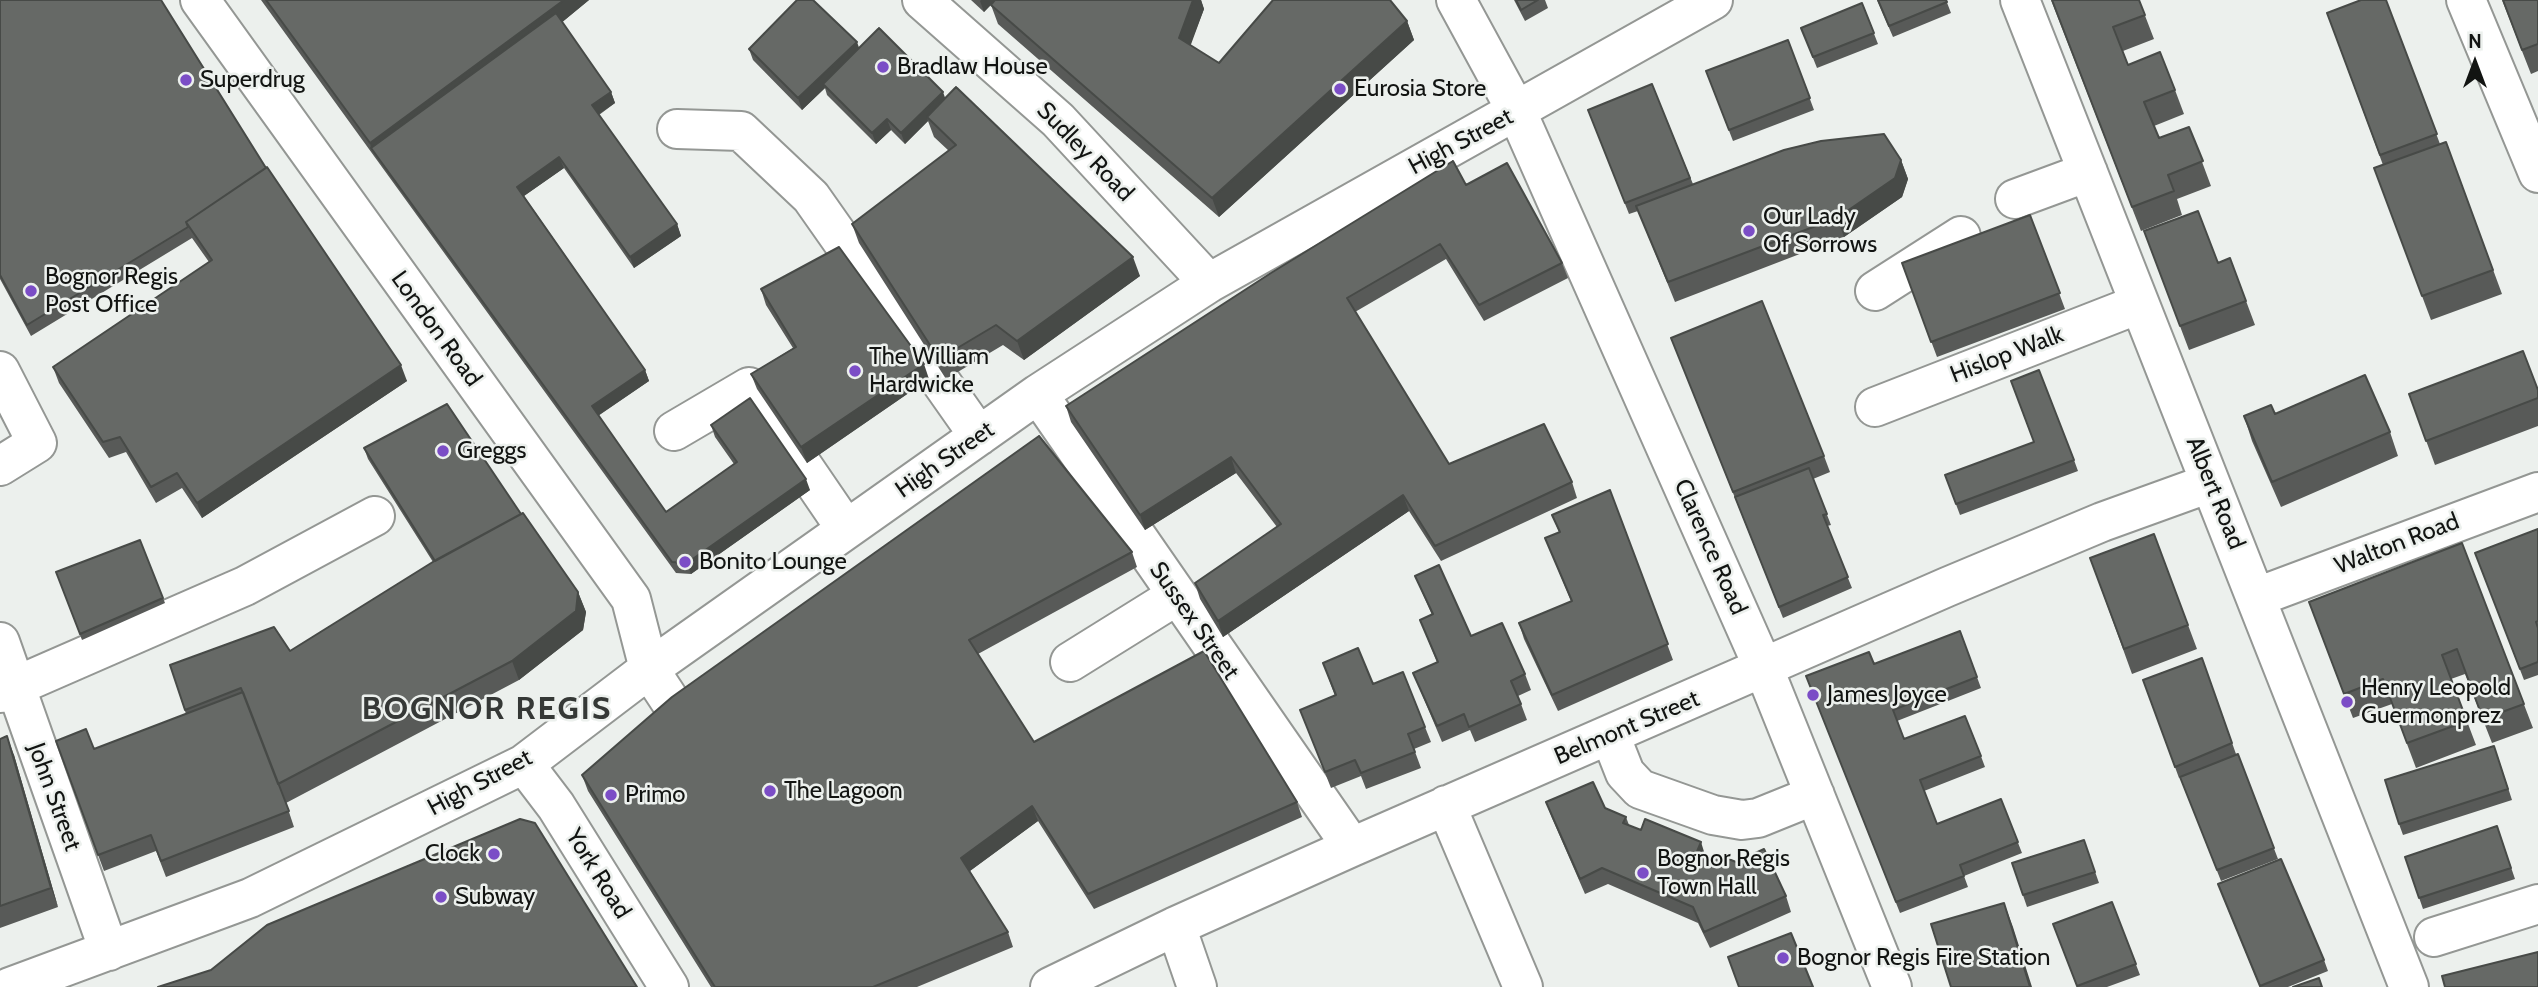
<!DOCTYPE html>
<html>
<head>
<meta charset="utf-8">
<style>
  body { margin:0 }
  #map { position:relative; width:2538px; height:987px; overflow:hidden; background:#ecf0ed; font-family:Cabin,sans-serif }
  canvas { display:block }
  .north { position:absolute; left:2440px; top:28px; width:70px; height:70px; -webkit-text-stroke:5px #ecf0ed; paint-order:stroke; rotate:0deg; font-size:19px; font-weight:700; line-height:28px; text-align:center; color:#121412 }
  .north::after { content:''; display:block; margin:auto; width:24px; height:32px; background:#121412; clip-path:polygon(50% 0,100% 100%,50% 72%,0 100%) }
</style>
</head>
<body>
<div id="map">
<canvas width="2538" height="987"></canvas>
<div class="north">N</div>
</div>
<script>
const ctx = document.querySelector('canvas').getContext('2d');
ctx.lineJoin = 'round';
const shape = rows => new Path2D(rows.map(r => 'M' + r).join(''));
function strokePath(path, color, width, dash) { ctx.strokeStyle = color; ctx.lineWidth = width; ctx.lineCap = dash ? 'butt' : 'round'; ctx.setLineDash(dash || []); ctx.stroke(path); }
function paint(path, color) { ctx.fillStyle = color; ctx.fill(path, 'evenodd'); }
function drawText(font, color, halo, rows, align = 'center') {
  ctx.font = font + ' Cabin,sans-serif'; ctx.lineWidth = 5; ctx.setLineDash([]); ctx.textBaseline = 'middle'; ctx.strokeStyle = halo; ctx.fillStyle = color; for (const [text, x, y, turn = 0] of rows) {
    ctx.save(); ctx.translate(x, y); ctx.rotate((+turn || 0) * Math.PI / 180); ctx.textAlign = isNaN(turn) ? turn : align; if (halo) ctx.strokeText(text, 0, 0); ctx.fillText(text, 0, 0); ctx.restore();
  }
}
const minor = shape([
  [200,0,631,599,649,669,678,713],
  [922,0,1058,120,1209,283],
  [1456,0,1517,112,1764,669,1892,987],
  [2020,0,2409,987],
  [2466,0,2538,173],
  [677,129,741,131,811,197,979,436],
  [2015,199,2088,172],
  [1875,291,1961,236],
  [0,371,37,443,0,466],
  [1038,394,1352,847],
  [1875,407,2139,304],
  [674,431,749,387,846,529],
  [2257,597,2538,492],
  [0,642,109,951],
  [1070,662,1176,596],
  [0,693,245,586,375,516],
  [1610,735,1625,773,1640,789,1713,815,1742,820,1758,818,1815,795],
  [524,764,556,806,669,987],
  [1446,805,1523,987],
  [1176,926,1197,987],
  [2434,937,2538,904],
  [10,987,250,898,524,764,649,669,1038,394,1209,283,1713,0],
  [1050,987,1176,926,1352,847,1947,587,2102,522,2210,483]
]);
strokePath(minor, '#949794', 42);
strokePath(minor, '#fff', 38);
paint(shape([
  [0,0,266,168,407,381,202,518,182,488,156,503,126,452,109,458,59,383,53,367,209,262,192,238,31,336,0,279],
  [261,0,589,0,562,22,611,92,615,103,599,115,677,224,681,236,634,268,564,168,524,196,645,370,649,381,598,416,666,512,734,464,715,437,711,425,810,490,691,574,676,573],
  [971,0,1201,0,1204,9,1190,45,1219,63,1407,21,1414,40,1219,217,998,24,991,5,993,3,984,12],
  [1514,0,1545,0,1548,8,1525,21],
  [1877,0,1946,0,1951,13,1893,37],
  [2051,0,2139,0,2154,39,2123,51,2128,65,2175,90,2184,114,2154,126,2159,138,2189,127,2211,186,2177,199,2182,215,2141,231],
  [2386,0,2440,144,2446,142,2502,294,2431,320,2374,168,2383,165,2327,13],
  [2502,0,2538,0,2538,71,2531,74],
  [1862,3,1878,44,1817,68,1801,28],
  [1788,40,1814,110,1733,141,1706,71],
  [859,48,945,98,1140,276,1024,360,1003,345,946,379,859,243,852,224,949,151,934,137,928,121,905,144,891,130,876,144,827,95,825,88,802,110,753,60,749,49],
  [1652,84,1693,184,1901,160,1908,179,1902,197,1844,237,1675,302,1638,211,1629,214,1588,110],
  [1466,185,1562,263,1568,278,1484,321,1446,259,1355,312,1449,464,1572,482,1577,498,1441,561,1409,511,1223,637,1200,599,1195,583,1277,527,1236,473,1145,530,1071,422,1066,406],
  [2030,215,2065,309,1937,357,1902,263],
  [2144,231,2218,263,2230,258,2255,325,2189,350],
  [761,289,929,379,807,463,757,389,751,374,793,348,766,305],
  [1671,338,1824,456,1830,472,1813,479,1831,525,1827,526,1852,588,1783,618],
  [2538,390,2538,426,2435,465,2409,394],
  [2275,414,2390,432,2398,456,2281,507,2252,441,2244,416],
  [364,448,521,514,578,592,586,612,583,630,519,680,286,803,294,827,166,877,156,851,104,871,56,741,94,749,186,714,170,665,290,651,433,562,368,459],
  [2074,460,2078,471,1960,515,1945,475],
  [1610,490,1673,660,1558,711,1524,639,1519,623,1571,601,1545,538,1559,532,1552,515],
  [2538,529,2538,675,2524,680,2475,553],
  [2154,534,2197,649,2132,674,2090,558],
  [140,540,165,603,82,640,56,572],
  [2462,543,2533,728,2492,743,2465,674,2451,679,2476,745,2416,768,2392,704,2353,718,2318,626],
  [1132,552,1137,567,978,654,1034,742,1297,802,1302,817,1094,909,1038,821,970,871,1008,932,1013,947,917,987,711,987,588,791,582,775],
  [1415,576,1471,636,1525,674,1531,690,1518,696,1527,720,1475,742,1470,730,1442,742,1413,673,1437,662,1420,620,1432,615],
  [1960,631,1981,688,1897,721,1904,739,1973,735,1985,767,1924,791,1937,824,2001,799,2022,853,1964,876,1968,887,1900,913,1806,676,1874,664],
  [2202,658,2236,754,2238,754,2278,859,2221,881,2180,777,2179,778,2143,680],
  [1323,663,1373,684,1425,727,1431,742,1414,749,1421,768,1366,789,1361,776,1331,788,1306,725,1335,696],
  [0,739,14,755,58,907,0,928],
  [2498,757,2512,800,2403,835,2399,824],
  [1546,802,1605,808,1626,817,1629,825,1706,858,1786,896,1791,912,1710,948,1698,923,1608,884,1585,894,1552,818],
  [2497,826,2515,879,2423,909,2405,857],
  [2084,840,2099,883,2027,907,2012,863],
  [2222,895,2324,960,2328,971,2288,987,2260,987],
  [2112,902,2140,975,2107,987,2077,987,2053,924]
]), '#585a58');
paint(shape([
  [564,0,589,0,560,24,371,148,370,143],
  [981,0,995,0,984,12,980,1],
  [1193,0,1201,0,1204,9,1186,58,1179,38],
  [1407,21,1414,40,1219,217,1212,198],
  [857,42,861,53,823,84,825,88,802,110,798,98],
  [611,92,615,103,596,116,592,105],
  [943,92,947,103,927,117,928,121,905,144,901,133],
  [887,119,891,130,876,144,872,133],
  [559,157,564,168,521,198,517,187],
  [1901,160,1908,179,1902,197,1844,237,1837,218],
  [677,224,681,236,634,268,630,257],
  [1133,257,1140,276,1024,360,1017,341],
  [924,364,929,379,807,463,801,447],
  [401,365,407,381,202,518,197,503],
  [645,370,649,381,596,417,592,406],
  [1231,457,1236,473,1145,530,1140,515],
  [806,479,810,490,691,574,687,563],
  [1403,495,1409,511,1223,637,1218,621],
  [578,592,586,612,583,630,519,680,512,661],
  [7,736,14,755,58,907,51,888],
  [1032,806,1038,821,967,873,961,858],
  [1701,842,1706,858,1696,854],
  [2004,903,2013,927,2032,987,2030,987]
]), '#474a47');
const building = shape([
  [0,0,161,0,266,168,186,222,188,227,27,325,0,275,0,0],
  [266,0,564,0,370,143,266,0],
  [797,0,813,0,857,42,798,98,749,49,797,0],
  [995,0,1193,0,1179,38,1219,63,1273,0,1390,0,1407,21,1212,198,991,5,995,0],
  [1516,0,1538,0,1521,10,1516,0],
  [1878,0,1946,0,1947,2,1889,26,1878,0],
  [2052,0,2139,0,2145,15,2113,27,2128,65,2160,52,2175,90,2144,102,2159,138,2189,127,2203,161,2168,175,2174,191,2132,207,2052,0],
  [2361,0,2386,0,2437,134,2380,155,2327,13,2361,0],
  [2503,0,2538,0,2538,44,2522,50,2503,0],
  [1862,3,1874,33,1813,57,1801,28,1862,3],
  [556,13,611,92,592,105,677,224,630,257,559,157,517,187,645,370,592,406,666,512,737,462,711,425,750,398,806,479,687,563,672,562,371,148,556,13],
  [879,28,943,92,901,133,887,119,872,133,823,84,879,28],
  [1788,40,1810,98,1729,130,1706,71,1788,40],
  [1652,84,1690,178,1625,203,1588,110,1652,84],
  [956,87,1133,257,1017,341,996,325,939,359,852,224,956,145,927,117,956,87],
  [1884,134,1901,160,1895,178,1837,218,1668,282,1636,206,1784,150,1821,141,1884,134],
  [2446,142,2493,270,2422,296,2374,168,2446,142],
  [1453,161,1466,185,1507,163,1562,263,1479,305,1440,244,1347,298,1449,464,1544,424,1572,482,1435,546,1403,495,1218,621,1195,583,1281,524,1231,457,1140,515,1066,406,1271,273,1453,161],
  [267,167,401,365,197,503,177,473,151,487,120,437,103,442,53,367,212,260,186,222,267,167],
  [2198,211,2218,263,2230,258,2246,301,2180,326,2144,231,2198,211],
  [2030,215,2060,293,1931,342,1902,263,2030,215],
  [839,247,924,364,801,447,751,374,796,347,761,289,839,247],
  [1762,301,1824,456,1733,492,1671,338,1762,301],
  [2523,351,2538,390,2538,398,2426,441,2409,394,2523,351],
  [2039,370,2074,460,1956,504,1945,475,2034,442,2011,381,2039,370],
  [2365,375,2390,432,2272,482,2244,416,2271,405,2275,414,2365,375],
  [447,404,521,514,435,561,364,448,447,404],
  [1039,436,1132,552,969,640,1034,742,1204,651,1297,802,1088,894,1032,806,961,858,1008,932,873,987,715,987,582,775,672,697,1039,436],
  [1809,468,1827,514,1823,515,1848,577,1779,607,1735,497,1809,468],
  [1610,490,1668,644,1552,695,1519,623,1572,601,1545,538,1560,532,1552,515,1610,490],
  [523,513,578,592,576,611,512,661,278,784,241,688,185,710,170,665,274,627,290,651,436,560,523,513],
  [2538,529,2538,621,2536,622,2538,628,2538,662,2520,669,2475,553,2538,529],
  [2154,534,2188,625,2124,649,2090,558,2154,534],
  [140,540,163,598,80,634,56,572,140,540],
  [2462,543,2524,704,2483,719,2457,649,2442,655,2467,721,2407,743,2383,679,2344,694,2309,602,2462,543],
  [1439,565,1471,636,1502,623,1525,674,1511,681,1521,704,1469,727,1464,714,1437,726,1413,673,1438,662,1420,620,1433,614,1415,576,1439,565],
  [1960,631,1977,677,1893,710,1904,739,1965,716,1981,756,1920,780,1937,824,2001,799,2018,842,1960,865,1964,876,1896,902,1806,676,1869,652,1874,664,1960,631],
  [1358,648,1373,684,1403,672,1425,727,1408,734,1415,752,1361,773,1355,760,1325,772,1300,710,1336,695,1323,663,1358,648],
  [2202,658,2232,743,2175,767,2143,680,2202,658],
  [243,692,289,811,161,861,151,835,98,855,56,741,86,729,94,749,243,692],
  [7,736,51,888,0,906,0,739,7,736],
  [2494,746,2508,789,2399,824,2385,780,2494,746],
  [2238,754,2274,848,2217,870,2180,777,2238,754],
  [1593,782,1605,808,1626,817,1623,823,1641,830,1645,819,1701,842,1696,854,1713,861,1716,854,1736,862,1764,849,1786,896,1704,932,1693,907,1602,868,1580,879,1546,802,1593,782],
  [520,819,535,823,637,987,158,987,211,970,267,925,520,819],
  [2497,826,2511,868,2419,898,2405,857,2497,826],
  [2084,840,2095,872,2023,895,2012,863,2084,840],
  [2281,859,2324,960,2260,986,2218,884,2281,859],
  [2112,902,2136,964,2077,986,2053,924,2112,902],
  [2004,903,2030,987,1951,987,1931,924,2004,903],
  [1791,933,1813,987,1739,987,1728,957,1791,933],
  [2538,952,2538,987,2445,987,2442,976,2538,952],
  [2319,978,2322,987,2293,987,2319,978]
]);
paint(building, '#666966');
strokePath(building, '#474a47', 2);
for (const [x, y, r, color] of [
  [883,67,7,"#7b4dc6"],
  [186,80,7,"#7b4dc6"],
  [1340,89,7,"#7b4dc6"],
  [1749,231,7,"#7b4dc6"],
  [31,291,7,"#7b4dc6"],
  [855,371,7,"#7b4dc6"],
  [443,451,7,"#7b4dc6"],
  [685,562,7,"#7b4dc6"],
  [1813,695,7,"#7b4dc6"],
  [2347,702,7,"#7b4dc6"],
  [770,791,7,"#7b4dc6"],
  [611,795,7,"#7b4dc6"],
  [494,854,7,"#7b4dc6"],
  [1643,873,7,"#7b4dc6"],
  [441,897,7,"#7b4dc6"],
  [1783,958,7,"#7b4dc6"]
]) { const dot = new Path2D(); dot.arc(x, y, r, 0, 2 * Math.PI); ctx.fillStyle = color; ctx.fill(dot); strokePath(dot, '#ecf0ed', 2.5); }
drawText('24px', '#121412', '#ecf0ed', [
  ["Bradlaw House",897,67],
  ["Superdrug",200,80],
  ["Eurosia Store",1354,89],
  ["Our Lady",1763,217],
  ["Of Sorrows",1763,245],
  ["Bognor Regis",45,277],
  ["Post Office",45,305],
  ["The William",869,357],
  ["Hardwicke",869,385],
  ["Greggs",457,451],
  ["Bonito Lounge",699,562],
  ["Henry Leopold",2361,688],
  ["Guermonprez",2361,716],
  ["James Joyce",1827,695],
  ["The Lagoon",784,791],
  ["Primo",625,795],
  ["Clock",480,854,"right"],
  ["Bognor Regis",1657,859],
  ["Town Hall",1657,887],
  ["Subway",455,897],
  ["Bognor Regis Fire Station",1797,958]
], 'left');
drawText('24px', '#121412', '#ecf0ed', [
  ["High Street",1461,142,-28],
  ["Sudley Road",1085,152,46],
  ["London Road",436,329,54],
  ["Hislop Walk",2007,355,-21],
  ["High Street",945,460,-35],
  ["Albert Road",2215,493,68],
  ["Walton Road",2397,544,-21],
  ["Clarence Road",1710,547,66],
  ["Sussex Street",1194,621,55],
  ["Belmont Street",1627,728,-23],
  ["High Street",480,783,-28],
  ["John Street",54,797,70],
  ["York Road",598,874,58]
]);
ctx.letterSpacing = '2px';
drawText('bold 32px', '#353836', '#ecf0ed', [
  ["BOGNOR REGIS",487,710]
]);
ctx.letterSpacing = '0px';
</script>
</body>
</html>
